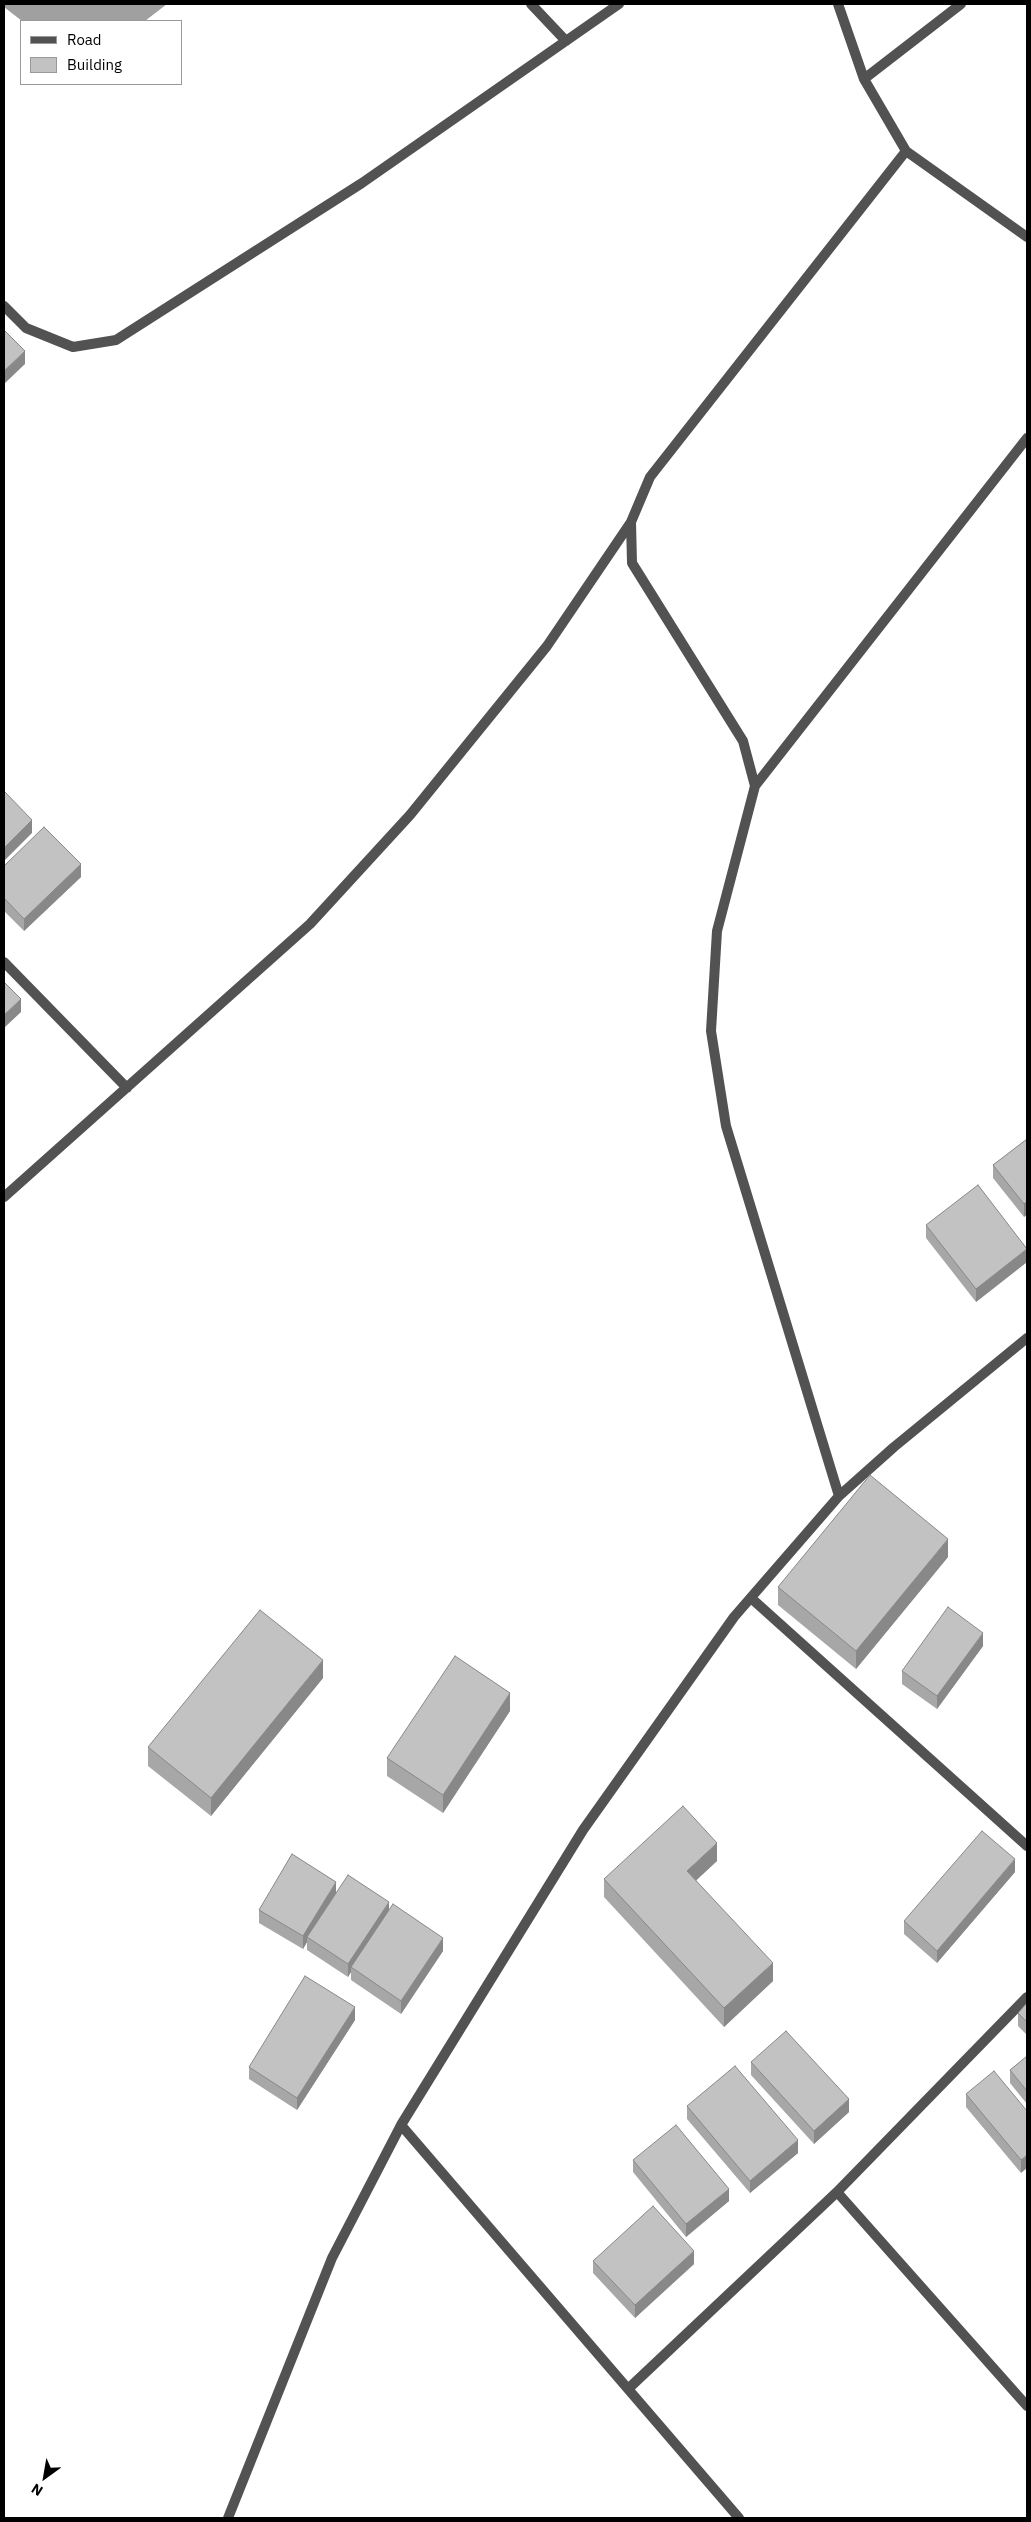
<!DOCTYPE html>
<html>
<head>
<meta charset="utf-8">
<style>
  body { margin:0 }
  #map { position:relative; width:1031px; height:2522px; overflow:hidden; background:#fff; font-family:"IBM Plex Sans",sans-serif }
  canvas { display:block }
  .frame { position:absolute; inset:0; border:5px solid #000; pointer-events:none }
  .legend { position:absolute; left:20px; top:20px; width:162px; height:65px; box-sizing:border-box; background:#fff; border:1px solid #999; margin:0; padding:6px 9px; list-style:none; font-size:15px; color:#000 }
  .legend li { display:flex; align-items:center; gap:10px; height:25px }
  .legend b { width:25px; border:1px solid #999 }
  .north { position:absolute; left:20px; top:2452px; width:50px; height:50px; -webkit-text-stroke:4px #fff; paint-order:stroke; rotate:212deg; font-size:14px; font-weight:700; line-height:20px; text-align:center; color:#000 }
  .north::after { content:''; display:block; margin:auto; width:18px; height:22px; background:#000; clip-path:polygon(50% 0,100% 100%,50% 72%,0 100%) }
</style>
</head>
<body>
<div id="map">
<canvas width="1031" height="2522"></canvas>
<div class="frame"></div>
<ul class="legend">
<li><b style="height:6px;background:#525252"></b>Road</li>
<li><b style="height:14px;background:#c2c2c2"></b>Building</li>
</ul>
<div class="north">N</div>
</div>
<script>
const ctx = document.querySelector('canvas').getContext('2d');
ctx.lineJoin = 'round';
function paint(path, color) { ctx.fillStyle = color; ctx.fill(path, 'evenodd'); }
const shape = rows => new Path2D(rows.map(r => 'M' + r).join(''));
function strokePath(path, color, width, dash) { ctx.strokeStyle = color; ctx.lineWidth = width; ctx.lineCap = dash ? 'butt' : 'round'; ctx.setLineDash(dash || []); ctx.stroke(path); }
paint(shape([
  [4,4,167,4,145,21,22,21,4,7]
]), '#a0a0a0');
strokePath(shape([
  [531,4,566,41],
  [838,4,864,79,906,151,650,477,631,522,632,563,743,741,755,786,717,931,711,1031,726,1126,839,1496],
  [864,79,961,4],
  [906,151,1027,237],
  [4,306,26,328,73,347,116,340,362,183,619,4],
  [755,786,1027,438],
  [4,962,127,1088],
  [4,1197,310,924,410,815,547,646,631,522],
  [751,1598,1027,1846],
  [401,2125,739,2518],
  [837,2192,1027,1997],
  [628,2389,837,2192,1027,2406],
  [228,2518,332,2258,401,2125,583,1830,734,1617,839,1496,894,1447,1027,1338]
]), '#525252', 10);
paint(shape([
  [4,866,81,877,24,931,4,911],
  [1027,1139,1027,1214,1024,1217,993,1178,993,1165],
  [926,1225,1027,1249,1027,1262,976,1302,926,1238],
  [948,1557,856,1669,778,1605,778,1587],
  [983,1646,937,1709,902,1684,902,1671],
  [323,1678,211,1816,148,1766,148,1747],
  [510,1711,443,1813,387,1776,387,1758],
  [717,1861,696,1880,773,1981,724,2027,604,1897,604,1879],
  [1015,1872,937,1963,904,1934,904,1921],
  [336,1893,389,1911,443,1951,401,2014,351,1980,351,1972,348,1977,307,1950,307,1942,303,1949,259,1923,259,1910],
  [1027,2003,1027,2035,1018,2026,1018,2013],
  [355,2020,297,2110,249,2079,249,2067],
  [1027,2056,1027,2104,1010,2083,1010,2070],
  [751,2062,849,2112,814,2144,751,2075],
  [966,2094,1027,2111,1021,2173,966,2107],
  [687,2106,798,2153,750,2193,687,2119],
  [633,2160,729,2201,686,2237,633,2172],
  [593,2261,694,2264,635,2318,593,2273]
]), '#a7a7a7');
paint(shape([
  [25,351,25,364,4,384,4,371],
  [32,820,32,833,4,861,4,848],
  [81,864,81,877,24,931,24,919],
  [21,999,21,1012,4,1028,4,1015],
  [1027,1201,1027,1214,1024,1217,1024,1204],
  [1027,1249,1027,1262,976,1302,976,1289],
  [948,1539,948,1557,856,1669,856,1651],
  [983,1633,983,1646,937,1709,937,1696],
  [323,1660,323,1678,211,1816,211,1798],
  [510,1693,510,1711,443,1813,443,1795],
  [717,1843,717,1861,687,1889,687,1871],
  [1015,1859,1015,1872,937,1963,937,1951],
  [336,1882,336,1894,307,1937,307,1942,303,1949,303,1936],
  [389,1902,389,1915,351,1967,351,1972,348,1977,348,1964],
  [443,1938,443,1951,401,2014,401,2001],
  [773,1963,773,1981,724,2027,724,2008],
  [355,2007,355,2020,297,2110,297,2098],
  [849,2099,849,2112,814,2144,814,2131],
  [798,2140,798,2153,750,2193,750,2181],
  [1027,2155,1027,2168,1021,2173,1021,2160],
  [729,2189,729,2201,686,2237,686,2224],
  [694,2251,694,2264,635,2318,635,2305]
]), '#888');
const building = shape([
  [4,330,25,351,4,371,4,330],
  [4,791,32,820,4,848,4,791],
  [44,827,81,864,24,919,4,898,4,866,44,827],
  [4,982,21,999,4,1015,4,982],
  [1027,1139,1027,1201,1024,1204,993,1165,1027,1139],
  [978,1185,1027,1249,976,1289,926,1225,978,1185],
  [870,1475,948,1539,856,1651,778,1587,870,1475],
  [948,1607,983,1633,937,1696,902,1671,948,1607],
  [260,1610,323,1660,211,1798,148,1747,260,1610],
  [455,1656,510,1693,443,1795,387,1758,455,1656],
  [683,1806,717,1843,687,1871,773,1963,724,2008,604,1879,683,1806],
  [982,1831,1015,1859,937,1951,904,1921,982,1831],
  [292,1854,336,1882,303,1936,259,1910,292,1854],
  [348,1875,389,1902,348,1964,307,1937,348,1875],
  [393,1904,443,1938,401,2001,351,1967,393,1904],
  [305,1976,355,2007,297,2098,249,2067,305,1976],
  [1027,2003,1027,2022,1018,2013,1027,2003],
  [786,2031,849,2099,814,2131,751,2062,786,2031],
  [1027,2056,1027,2091,1010,2070,1027,2056],
  [735,2066,798,2140,750,2181,687,2106,735,2066],
  [994,2071,1027,2111,1027,2155,1021,2160,966,2094,994,2071],
  [676,2125,729,2189,686,2224,633,2160,676,2125],
  [653,2206,694,2251,635,2305,593,2261,653,2206]
]);
paint(building, '#c2c2c2');
strokePath(building, '#888', 1);
</script>
</body>
</html>
